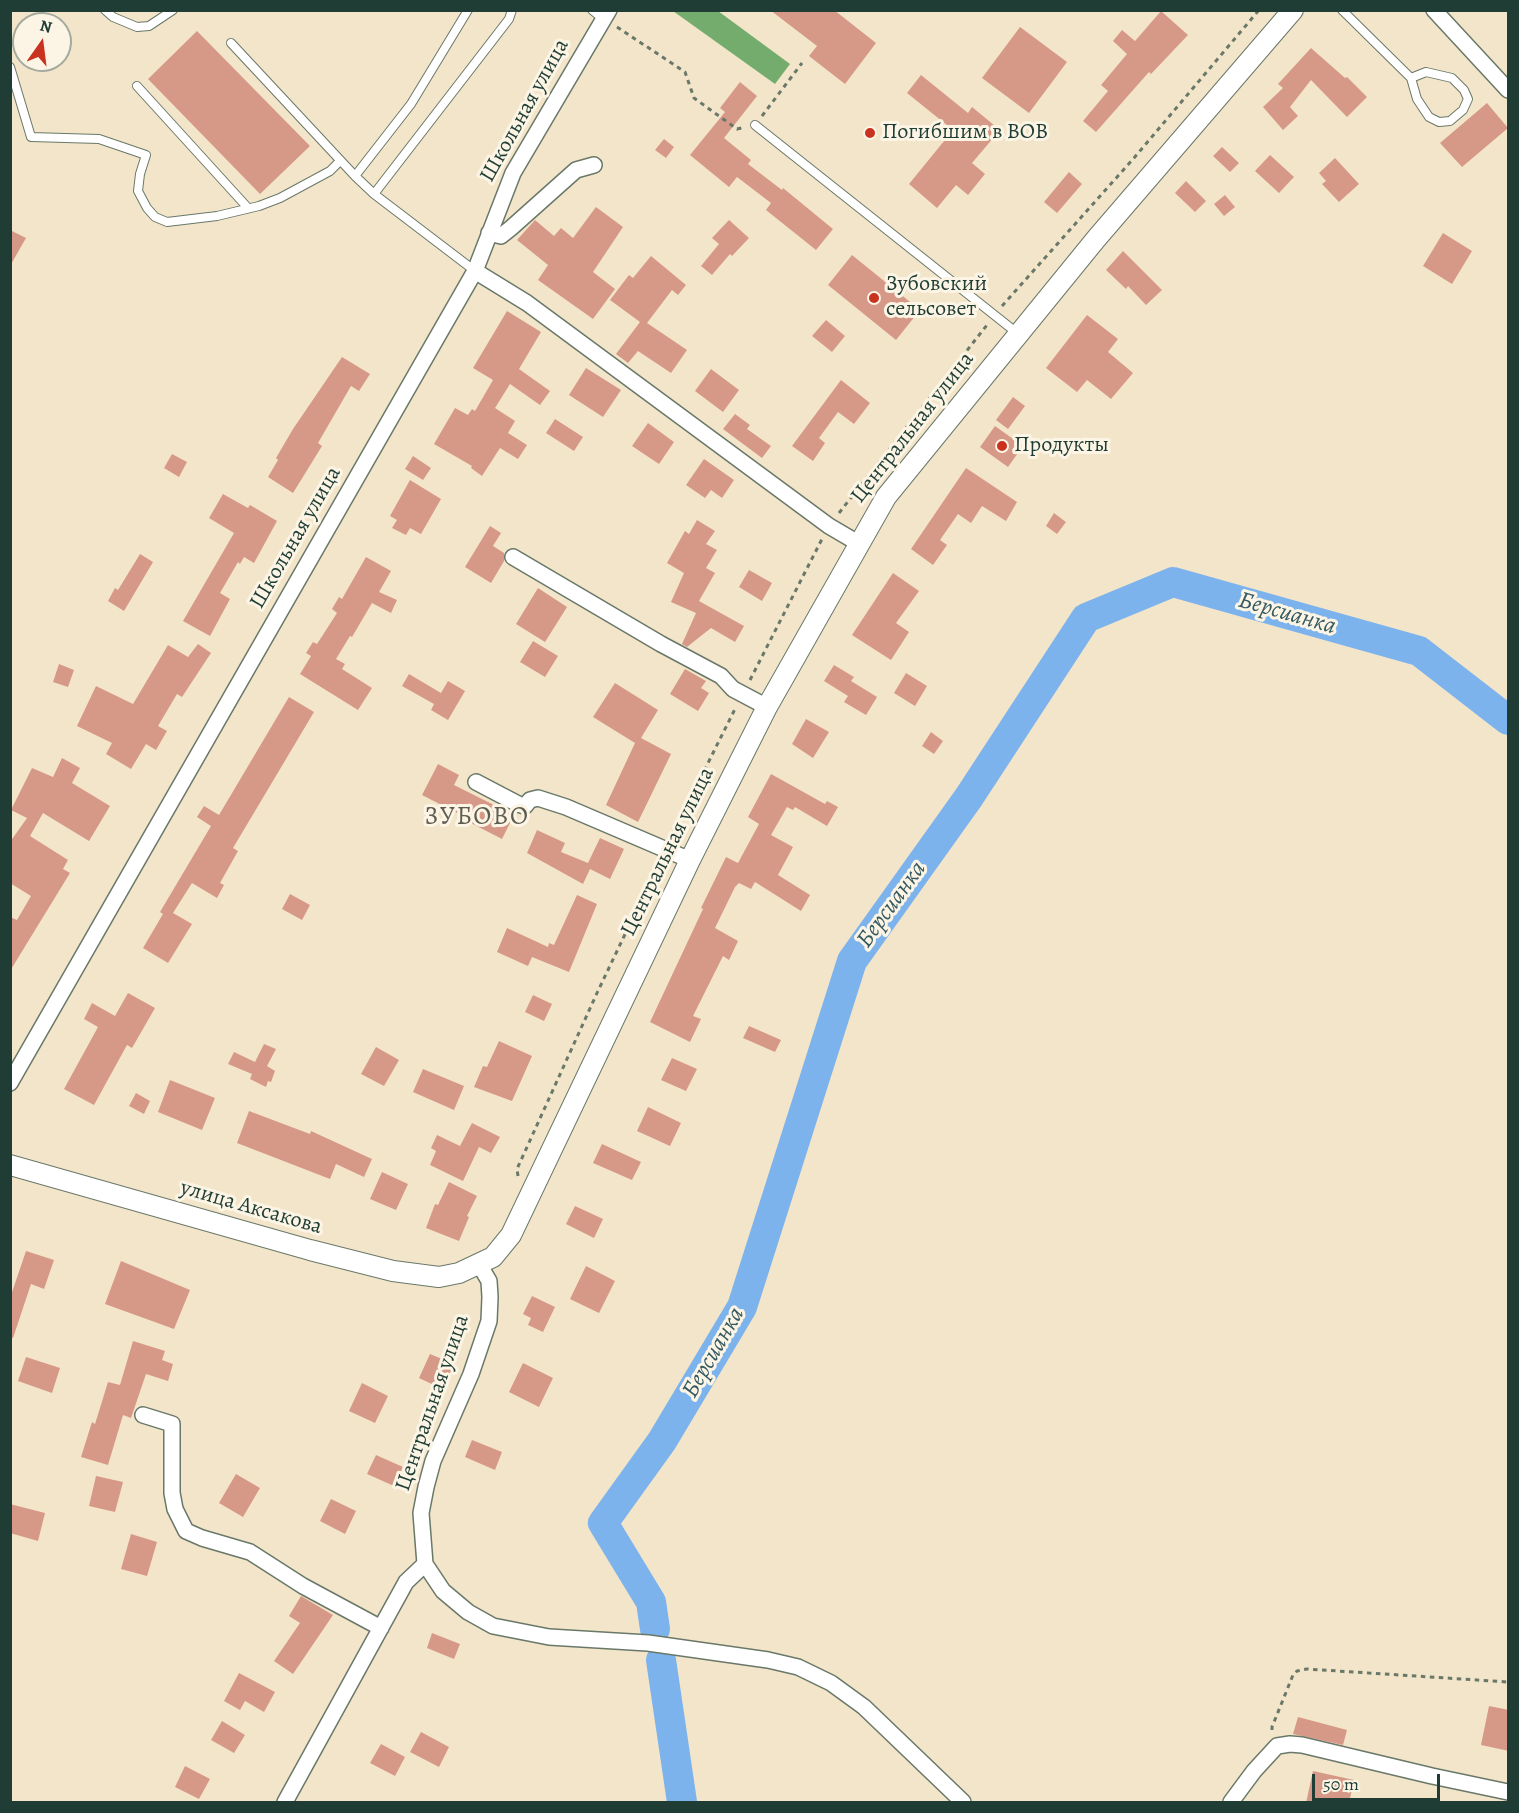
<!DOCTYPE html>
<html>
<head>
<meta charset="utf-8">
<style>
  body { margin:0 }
  #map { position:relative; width:1519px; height:1813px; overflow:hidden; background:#f3e5ca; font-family:Alegreya,serif }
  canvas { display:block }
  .frame { position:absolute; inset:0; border:12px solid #1f3d34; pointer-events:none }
  .north { position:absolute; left:12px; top:12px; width:60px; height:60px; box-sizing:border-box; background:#fcf5e5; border:2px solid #a4ab9e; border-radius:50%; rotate:14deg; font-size:16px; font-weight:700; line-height:24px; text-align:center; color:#1f3d34 }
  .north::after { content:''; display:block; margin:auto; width:21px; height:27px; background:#c8321e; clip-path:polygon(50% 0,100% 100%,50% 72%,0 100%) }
  .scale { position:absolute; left:1312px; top:1774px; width:128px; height:27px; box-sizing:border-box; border:3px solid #1f3d34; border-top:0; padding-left:8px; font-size:18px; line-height:21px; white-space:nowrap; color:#1f3d34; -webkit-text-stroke:4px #fcf5e5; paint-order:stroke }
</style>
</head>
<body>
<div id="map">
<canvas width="1519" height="1813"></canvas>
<div class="frame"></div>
<div class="north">N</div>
<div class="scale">50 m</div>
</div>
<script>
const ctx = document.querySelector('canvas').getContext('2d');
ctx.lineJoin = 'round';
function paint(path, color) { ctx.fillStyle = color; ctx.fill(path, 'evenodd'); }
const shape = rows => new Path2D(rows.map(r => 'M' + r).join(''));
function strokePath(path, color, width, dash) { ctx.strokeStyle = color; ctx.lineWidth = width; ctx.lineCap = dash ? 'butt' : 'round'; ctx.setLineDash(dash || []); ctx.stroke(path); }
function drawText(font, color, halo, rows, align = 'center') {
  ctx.font = font + ' Alegreya,serif'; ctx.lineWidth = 6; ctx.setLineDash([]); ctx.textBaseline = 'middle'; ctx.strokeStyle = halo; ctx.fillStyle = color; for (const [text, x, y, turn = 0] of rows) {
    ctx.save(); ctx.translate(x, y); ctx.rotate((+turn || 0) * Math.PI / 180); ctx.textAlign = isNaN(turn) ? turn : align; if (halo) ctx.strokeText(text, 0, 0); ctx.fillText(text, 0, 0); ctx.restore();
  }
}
paint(shape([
  [673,11,718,11,790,64,775,84]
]), '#73ac6c');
strokePath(shape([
  [655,1629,651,1602,603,1523,662,1441,742,1307,852,961,969,797,1086,618,1173,582,1419,651,1508,720],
  [661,1660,682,1802]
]), '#7db3ec', 30);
paint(shape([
  [770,10,834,10,876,43,845,84,809,56,817,46],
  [1161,11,1188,35,1151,74,1149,72,1096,132,1083,121,1108,91,1101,85,1127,54,1113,41,1122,30,1135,41],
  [1020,27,1067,62,1029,113,982,78],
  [197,31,310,146,260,194,148,79],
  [1311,48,1345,78,1347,77,1367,97,1347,117,1311,80,1290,107,1298,116,1283,130,1263,107,1283,88,1278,84],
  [921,75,968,113,972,107,1000,130,972,163,985,174,968,195,956,185,937,208,909,184,953,130,907,93],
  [740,82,757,96,724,138,751,160,748,164,782,190,783,188,833,229,816,250,766,210,771,203,737,177,729,187,690,155,725,112,720,108],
  [1487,103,1508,128,1462,167,1440,143],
  [664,139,674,147,666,158,655,150],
  [1222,147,1239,163,1230,172,1213,156],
  [1270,155,1294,177,1279,193,1255,171],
  [1335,158,1359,184,1339,202,1322,184,1326,181,1319,173],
  [1069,172,1082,184,1057,213,1044,202],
  [1186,181,1206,201,1195,212,1175,193],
  [1225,195,1235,207,1224,216,1214,204],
  [596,207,623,227,593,272,615,289,593,319,538,280,548,265,517,240,535,220,554,236,561,228,573,238],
  [729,220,749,238,732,256,730,254,712,275,701,266,719,244,712,238],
  [10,230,26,238,10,266],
  [1443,233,1472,251,1452,284,1423,266],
  [1123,251,1162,290,1146,305,1128,286,1126,289,1106,270],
  [852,255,920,310,896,340,828,285],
  [651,256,686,285,678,295,672,290,647,323,687,350,671,373,638,351,628,363,616,354,640,322,610,300,629,275,633,278],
  [507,311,541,332,519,369,550,391,540,405,510,384,495,408,515,421,508,433,527,445,518,459,500,448,482,476,471,468,472,466,434,444,455,408,468,415,472,409,475,411,493,380,473,368],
  [1087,315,1118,339,1108,352,1133,373,1111,399,1087,380,1077,392,1046,368],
  [826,320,845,336,832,352,812,336],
  [342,357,370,374,359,391,351,386,318,443,322,446,293,493,268,477,278,460,276,458,293,429],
  [586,368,621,390,603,417,569,395],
  [711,369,739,390,723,412,695,391],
  [841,380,870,403,854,424,838,412,819,438,825,443,813,461,792,446],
  [1013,397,1025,406,1008,429,996,420],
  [735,414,750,425,747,429,771,446,762,458,723,429],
  [555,419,583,437,574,451,546,433],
  [648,423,674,442,659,464,632,446],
  [995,426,1023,446,1008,467,980,447],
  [172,454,187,462,179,477,164,468],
  [413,456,431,468,423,480,405,469],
  [704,459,734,480,722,498,711,490,705,498,686,485],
  [966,468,1017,502,1006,521,982,506,971,523,958,514,940,540,947,545,933,565,911,549],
  [410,480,441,499,421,534,410,528,406,535,392,528,397,520,390,516],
  [223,494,248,508,250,505,277,521,254,563,244,557,240,564,238,562,220,593,230,599,210,636,183,621,234,533,209,518],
  [1054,513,1066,522,1057,534,1046,526],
  [697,520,715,531,706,544,717,550,706,568,715,573,699,601,744,626,735,642,711,628,687,647,682,644,696,613,671,602,684,573,667,563,685,531,689,534],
  [490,526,501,533,493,546,504,553,504,561,491,583,465,567],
  [140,554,153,562,124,611,108,601,115,588,118,590],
  [366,557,391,571,379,592,397,600,391,613,372,603,352,637,350,636,336,659,345,664,342,669,372,688,358,710,300,674,311,656,306,653,313,642,317,644,337,613,332,609,339,597,342,599],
  [749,570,772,583,762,601,739,587],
  [893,573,919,591,896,623,909,632,891,660,852,635],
  [538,588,567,607,545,642,516,624],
  [533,641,558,656,545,677,520,662],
  [198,644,211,653,182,697,177,694,158,726,167,731,156,750,146,744,131,769,106,754,112,743,77,726,96,686,133,704,168,645,188,657],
  [59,664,74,670,68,687,53,682],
  [834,665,854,677,851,681,877,697,866,715,844,702,848,696,824,681],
  [685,669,706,681,701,688,709,693,698,711,670,694],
  [906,673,927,686,915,706,894,693],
  [409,674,441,693,448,681,465,691,448,720,431,710,434,704,402,686],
  [615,683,658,710,641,738,671,754,638,822,606,805,635,743,593,717],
  [289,697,314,712,233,848,238,851,220,883,224,885,217,898,192,883,173,913,192,924,168,963,143,948,163,914,160,912,211,826,197,817,204,806,219,815],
  [806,719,829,732,813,758,792,744],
  [931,732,943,741,934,754,922,746],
  [62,758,80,768,72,783,110,806,89,841,43,813,30,836,68,860,63,869,70,873,10,971,10,917,17,920,31,896,10,883,10,842,27,818,11,810,32,768,53,777],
  [438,764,459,775,454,785,514,815,502,839,463,819,465,817,422,795],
  [771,774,825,804,827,801,838,807,827,826,795,807,793,810,787,807,771,835,793,847,778,875,810,895,801,911,755,882,751,889,739,883,735,887,715,928,738,941,729,960,723,956,693,1016,701,1019,690,1042,650,1022,703,909,701,908,726,857,738,863,759,824,748,817],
  [537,830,565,843,561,852,588,863,600,838,624,849,610,879,590,869,583,884,527,853],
  [290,894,310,905,302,920,282,909],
  [577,895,597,904,569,972,532,957,528,966,497,952,507,928,548,947,549,943,554,945],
  [128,993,155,1008,132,1048,127,1045,94,1105,64,1089,98,1027,84,1019,92,1003,115,1016],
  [533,995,552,1004,544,1021,525,1012],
  [749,1026,781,1040,775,1052,743,1038],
  [499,1041,532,1056,512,1101,474,1087,483,1066,487,1067],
  [264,1044,276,1049,267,1066,275,1071,271,1082,268,1081,266,1087,250,1079,252,1074,228,1064,234,1052,255,1062],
  [376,1047,399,1060,384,1086,361,1074],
  [672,1058,697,1069,686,1091,661,1080],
  [423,1069,464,1086,454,1110,413,1092],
  [170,1080,215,1098,202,1130,158,1112],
  [136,1093,150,1101,144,1114,129,1106],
  [648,1107,681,1123,670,1146,637,1131],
  [249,1111,310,1134,311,1131,372,1159,364,1177,336,1164,330,1179,237,1143],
  [472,1123,500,1137,491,1153,479,1147,463,1181,430,1165,436,1151,431,1148,437,1135,460,1146],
  [602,1144,641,1162,632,1180,593,1163],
  [382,1172,408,1184,396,1210,370,1199],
  [449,1182,477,1196,467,1216,469,1217,459,1241,426,1228,435,1204,438,1205],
  [575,1206,603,1219,594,1238,566,1224],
  [26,1251,54,1260,44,1289,31,1284,13,1338,10,1337,10,1298],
  [121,1261,190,1290,174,1329,105,1304],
  [586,1266,615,1281,599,1313,570,1299],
  [532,1296,555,1307,543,1332,528,1325,531,1318,523,1314],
  [133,1341,165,1351,162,1360,173,1364,168,1381,146,1374,131,1418,123,1415,108,1465,81,1457,92,1422,95,1424,108,1382,120,1385],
  [430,1354,454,1364,446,1382,441,1380,438,1387,419,1378],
  [26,1357,60,1368,52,1393,18,1381],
  [523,1363,553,1378,539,1407,509,1392],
  [362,1383,388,1396,375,1423,349,1411],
  [472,1440,502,1452,495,1470,465,1457],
  [376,1455,403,1467,394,1486,367,1474],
  [236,1474,260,1488,243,1517,219,1503],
  [96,1476,123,1482,115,1512,89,1506],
  [331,1499,356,1511,345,1534,320,1521],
  [10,1504,45,1513,38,1541,10,1533],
  [131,1534,157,1542,147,1576,121,1569],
  [301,1596,333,1615,293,1674,274,1661,300,1623,289,1616],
  [432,1633,460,1644,454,1659,427,1648],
  [239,1673,275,1692,264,1712,245,1701,240,1710,224,1701],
  [1489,1706,1509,1710,1509,1751,1481,1745],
  [1298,1717,1347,1730,1343,1745,1293,1734],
  [222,1721,245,1735,234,1753,211,1740],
  [421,1732,449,1747,439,1767,410,1752],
  [381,1744,405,1757,395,1776,370,1763],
  [185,1766,210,1779,199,1799,175,1787],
  [1313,1771,1354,1780,1349,1803,1306,1803]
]), '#d79987');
const service = shape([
  [105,10,113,17,137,27,149,26,173,10],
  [592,10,603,19],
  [1342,10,1411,78,1417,99,1429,117,1439,122,1450,121,1463,110,1468,99,1464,90,1452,78,1426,72,1411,78],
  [231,43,355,176,374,194,475,271],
  [10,67,31,137,99,139,146,155,140,174,138,191,147,208,155,217,167,222,217,216,259,206,280,198,330,171,340,161],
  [137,86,248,208],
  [755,125,1017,333],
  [355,176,411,104,468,10],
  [374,194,509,19,512,10]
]);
const minor = shape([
  [1434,10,1508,90],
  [489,233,501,236,511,228,576,170,594,165],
  [475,271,527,303,829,526,858,543],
  [513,557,661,644,721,676,733,689,767,707],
  [476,782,518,804,525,806,530,800,538,798,566,807,690,860],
  [10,1083,475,271,513,173,609,10],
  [143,1415,172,1424,172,1493,175,1509,186,1531,202,1538,250,1552,303,1586,381,1628],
  [425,1564,443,1591,468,1612,493,1626,549,1637,648,1643,768,1660,798,1667,831,1683,864,1707,963,1802],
  [285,1802,406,1582,425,1564,421,1513,426,1487,433,1461,471,1374,489,1321,490,1297,489,1281,479,1264],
  [1231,1802,1254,1771,1277,1746,1290,1744,1302,1745,1432,1776,1508,1792]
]);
const tertiary = shape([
  [10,1165,310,1250,393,1271,439,1277,459,1273,493,1257,511,1235,690,860,767,707,886,497,1096,239,1293,10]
]);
strokePath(service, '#697868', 10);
strokePath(minor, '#697868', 18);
strokePath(tertiary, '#697868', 22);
strokePath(shape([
  [617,27,685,72,694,98,737,129,745,127],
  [762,116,802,63],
  [1002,306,1134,158,1259,10],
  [839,513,987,325],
  [750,680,822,539],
  [672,835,736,707],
  [518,1176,517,1169,597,993,659,863],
  [1272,1730,1272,1727,1293,1675,1297,1671,1307,1669,1508,1682]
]), '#697868', 3, [4.5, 4.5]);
strokePath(service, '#fff', 8);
strokePath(minor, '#fff', 15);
strokePath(tertiary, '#fff', 20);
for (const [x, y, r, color] of [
  [870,133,6,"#c8321e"],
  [874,298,6,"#c8321e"],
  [1002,446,6,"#c8321e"]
]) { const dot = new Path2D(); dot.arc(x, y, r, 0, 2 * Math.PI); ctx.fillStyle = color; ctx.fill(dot); strokePath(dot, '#fcf5e5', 2); }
drawText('22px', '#1f3d34', '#fcf5e5', [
  ["Школьная улица",525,111,-61],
  ["Центральная улица",913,428,-52],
  ["Школьная улица",296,538,-60],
  ["Центральная улица",668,852,-64],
  ["улица Аксакова",251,1208,16],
  ["Центральная улица",433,1403,-71]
]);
drawText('22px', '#1f3d34', '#fcf5e5', [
  ["Погибшим в ВОВ",882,133],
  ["Зубовский",886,285],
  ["сельсовет",886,310],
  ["Продукты",1014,446]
], 'left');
drawText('italic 24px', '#365a62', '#fcf5e5', [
  ["Берсианка",1287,614,16],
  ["Берсианка",892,905,-54],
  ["Берсианка",714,1353,-60]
]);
ctx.letterSpacing = '1.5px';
drawText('26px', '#5f5d51', '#fcf5e5', [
  ["ЗУБОВО",477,818]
]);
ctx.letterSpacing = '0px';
</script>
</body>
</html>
